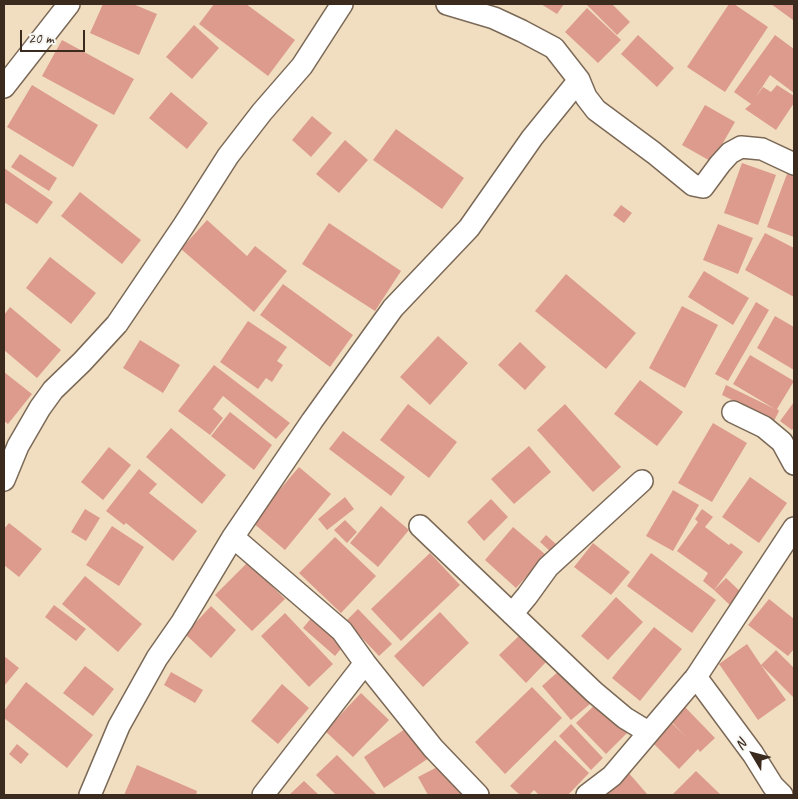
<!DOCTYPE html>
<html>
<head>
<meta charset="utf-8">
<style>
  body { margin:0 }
  #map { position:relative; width:798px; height:799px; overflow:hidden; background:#f1dec0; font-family:Caveat,sans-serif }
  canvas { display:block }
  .frame { position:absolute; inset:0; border:5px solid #3b2a1e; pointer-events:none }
  .north { position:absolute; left:728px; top:729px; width:50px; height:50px; -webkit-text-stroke:4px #f6f6f2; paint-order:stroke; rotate:307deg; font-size:14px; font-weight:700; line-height:20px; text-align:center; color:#3b2a1e }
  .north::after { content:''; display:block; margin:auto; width:18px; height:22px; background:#3b2a1e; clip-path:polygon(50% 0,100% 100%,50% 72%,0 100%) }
  .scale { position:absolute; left:20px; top:30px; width:65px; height:22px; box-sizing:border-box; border:2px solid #3b2a1e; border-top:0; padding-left:6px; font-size:15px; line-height:18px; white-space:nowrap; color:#3b2a1e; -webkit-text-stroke:4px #f6f6f2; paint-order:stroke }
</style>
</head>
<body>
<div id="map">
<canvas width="798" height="799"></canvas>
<div class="frame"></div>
<div class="north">N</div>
<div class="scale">20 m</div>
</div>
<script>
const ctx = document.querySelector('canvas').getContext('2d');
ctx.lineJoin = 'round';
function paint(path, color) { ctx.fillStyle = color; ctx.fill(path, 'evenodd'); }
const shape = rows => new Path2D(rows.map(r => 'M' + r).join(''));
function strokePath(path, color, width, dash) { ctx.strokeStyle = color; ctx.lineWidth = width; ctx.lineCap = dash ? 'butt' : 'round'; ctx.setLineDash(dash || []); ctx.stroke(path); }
paint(shape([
  [103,4,133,4,157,14,139,55,90,33],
  [214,4,246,4,295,40,268,76,199,24],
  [541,4,564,4,557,14],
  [586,4,612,4,630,22,617,35],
  [729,4,734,4,768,27,725,92,687,67],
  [771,4,794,4,794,19,793,20],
  [587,8,621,40,598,63,565,32],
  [194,25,219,48,192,79,166,57],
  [638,35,674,68,657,87,621,54],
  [775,35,794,49,794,93,770,75,755,98,763,87,771,92,777,85,794,96,794,103,776,130,745,109,751,104,734,92],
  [62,40,134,79,114,115,42,76],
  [32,85,98,125,73,167,7,127],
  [171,92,208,123,187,149,149,118],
  [705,105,735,122,712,162,682,145],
  [312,116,332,133,311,157,292,140],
  [396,129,464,178,442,209,373,160],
  [345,140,368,160,339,193,316,174],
  [20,154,57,178,49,191,11,167],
  [742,163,776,175,758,225,724,213],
  [4,168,53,202,37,224,4,202],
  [787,174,794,176,794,237,767,227],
  [80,192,141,240,122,264,61,216],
  [621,205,632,213,624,223,613,215],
  [207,220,247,256,255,246,287,271,254,312,181,249],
  [329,223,401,271,375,311,302,264],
  [718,224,753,238,738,274,703,260],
  [765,233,794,248,794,297,745,270],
  [50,257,96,293,71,324,26,288],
  [704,271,749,298,733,325,688,297],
  [566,274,636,333,606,369,535,311],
  [283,284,353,335,330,367,260,315],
  [756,302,769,310,728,381,715,374],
  [682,306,718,325,685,388,649,368],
  [10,307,61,350,37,378,4,350,4,315],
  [775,316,794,327,794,370,757,348],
  [248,321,287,347,277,361,283,365,272,382,266,378,258,389,220,362],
  [438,336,468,363,430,405,400,377],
  [140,340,180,365,163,393,123,368],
  [520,342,546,367,525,390,498,365],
  [750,355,794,381,777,409,779,411,774,421,722,395,726,385,775,409,733,384],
  [214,365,290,423,276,439,223,396,213,409,223,418,210,435,178,411],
  [4,372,32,394,8,424,4,421],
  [640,380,683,412,657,446,614,414],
  [794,402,794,428,792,430,780,421],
  [408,404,457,442,429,478,380,440],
  [565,404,621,467,593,492,537,430],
  [230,412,272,445,254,470,211,436],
  [713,423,747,443,712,502,678,483],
  [171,428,226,475,202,504,146,457],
  [343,431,405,477,391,496,329,449],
  [529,446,551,472,514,504,491,479],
  [109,447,131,465,103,500,81,482],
  [299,467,331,494,285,550,252,522],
  [139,469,157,484,149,493,197,531,173,561,126,523,124,525,106,511],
  [750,477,787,503,759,543,722,517],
  [673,490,699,505,673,551,646,536],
  [345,497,354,509,327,530,318,519],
  [491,499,508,517,484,541,467,522],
  [381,506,409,530,378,567,350,543],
  [85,509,100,518,86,541,71,532],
  [702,509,713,517,705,527,729,545,731,543,743,552,714,590,703,581,708,573,677,551,698,522,695,519],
  [345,520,357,532,347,543,334,530],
  [9,523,42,549,19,577,4,565,4,529],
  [112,526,144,547,119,586,86,565],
  [513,527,546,555,516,588,485,560],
  [546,535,557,545,551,552,540,542],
  [335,537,376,576,341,613,299,573],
  [593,543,630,572,611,595,574,567],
  [430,553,460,585,401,641,371,609],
  [651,553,716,600,692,633,627,586],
  [248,562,285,599,252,631,215,595],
  [85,576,142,624,118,652,62,604],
  [726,578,744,595,732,607,714,590],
  [616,597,643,622,608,660,581,636],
  [769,599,794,619,794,649,788,656,748,625],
  [54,605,86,629,76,641,45,617],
  [211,606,236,630,211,658,185,634],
  [358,609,392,644,379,656,346,621],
  [440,612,469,643,423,687,394,656],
  [285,613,333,664,309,687,261,636],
  [312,617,344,645,335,656,303,628],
  [654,627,682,649,640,701,612,678],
  [520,635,546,662,526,683,499,655],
  [747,644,761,665,776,650,794,668,794,698,761,665,786,700,758,720,719,664],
  [4,656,19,668,4,686],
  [85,666,114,689,93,716,63,693],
  [560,670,590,704,571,720,542,686],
  [171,672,203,690,195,703,164,685],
  [26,682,93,735,67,768,4,718,4,711],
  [282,684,309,708,278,744,251,721],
  [532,687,562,718,505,774,475,742],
  [361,693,389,720,353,757,325,731],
  [599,701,628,732,606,754,576,723],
  [684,706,715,738,700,752,698,749,679,769,651,741,670,721,685,736,670,720],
  [571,724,603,758,591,770,559,736],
  [408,727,429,758,384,788,364,757],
  [555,740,589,773,568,795,539,795,534,790,529,795,520,795,510,786],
  [17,744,29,754,21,764,9,754],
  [337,755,377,795,336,795,316,775],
  [445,763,462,795,428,795,418,777],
  [137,765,197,791,196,795,124,795],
  [627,771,648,795,598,795],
  [696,771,721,795,672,795],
  [304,781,319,795,289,795]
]), '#dc9b8d');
const minor = shape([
  [447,4,494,18,522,31,554,48,579,80,586,97,596,110,654,153,693,185,703,187,720,164,730,153,741,147,762,149,794,164],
  [4,87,69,4],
  [733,412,764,427,782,442,794,464],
  [4,480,18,446,40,408,53,390,82,362,117,324,184,225,228,156,262,112,302,66,342,4],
  [420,526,594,692,625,718,648,732],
  [233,537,342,631,365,663,433,748,478,795],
  [512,614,527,596,548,567,642,481],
  [696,677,753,754,773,786,782,795],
  [90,795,119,726,157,658,182,622,233,537,312,421,393,308,469,228,532,138,579,80],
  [263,795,365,663],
  [587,795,612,776,696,677,794,528]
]);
strokePath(minor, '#7b6957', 24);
strokePath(minor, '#fff', 21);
</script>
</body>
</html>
